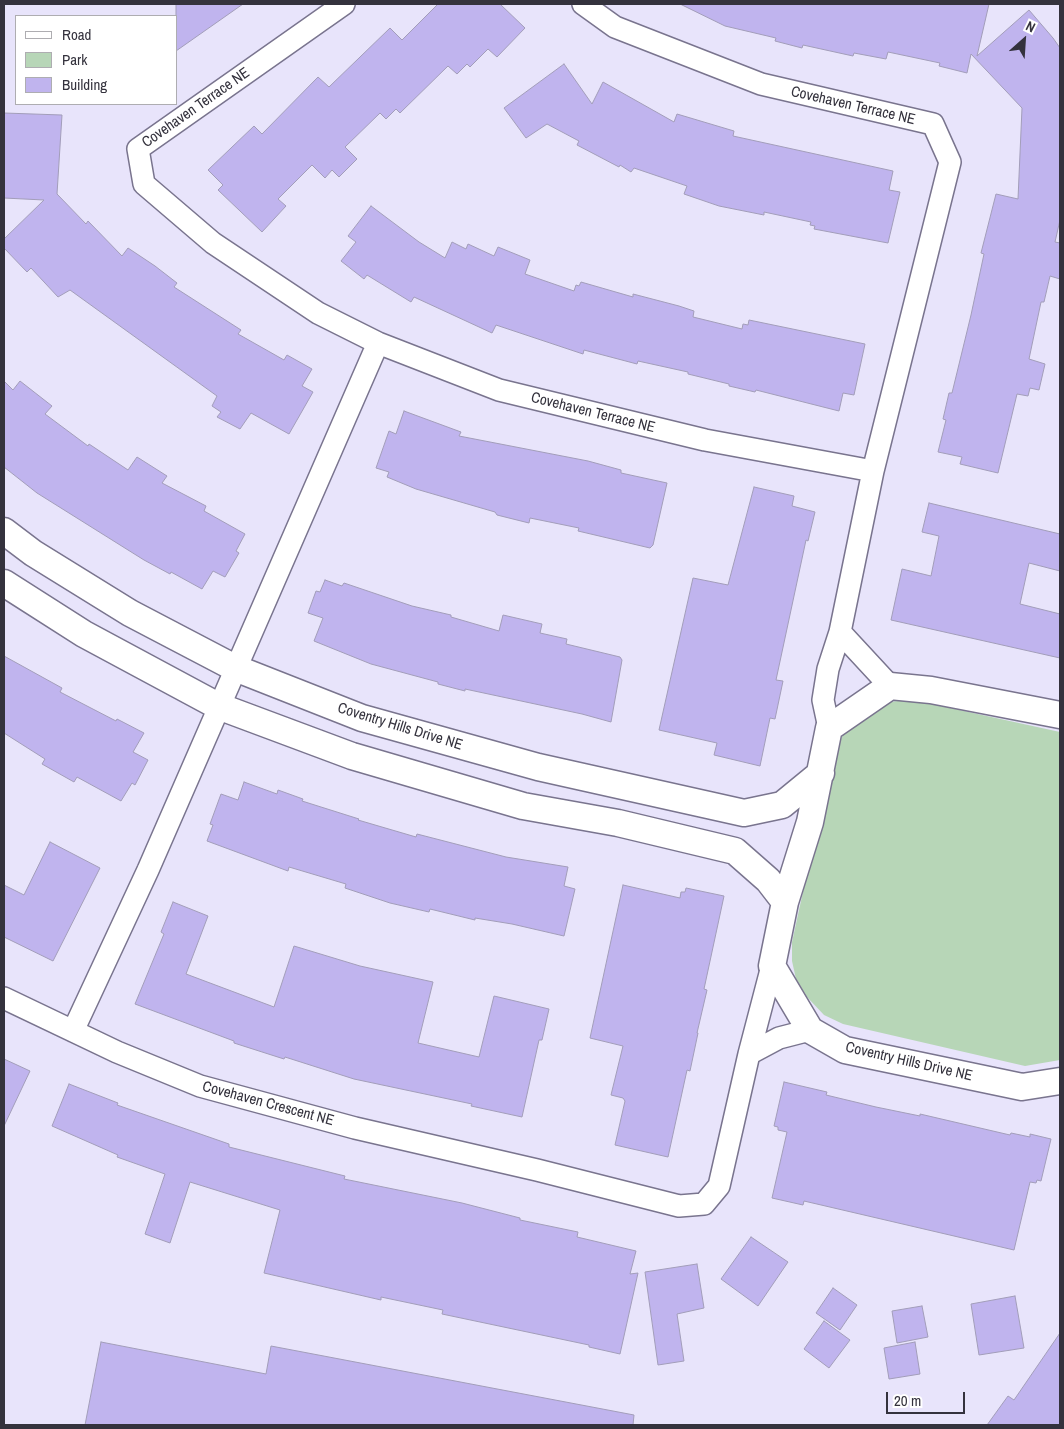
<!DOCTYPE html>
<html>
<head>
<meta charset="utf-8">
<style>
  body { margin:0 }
  #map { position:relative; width:1064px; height:1429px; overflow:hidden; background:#e8e4fb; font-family:"Archivo Narrow",sans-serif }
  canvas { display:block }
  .frame { position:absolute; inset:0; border:5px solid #34323d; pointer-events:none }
  .legend { position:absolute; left:15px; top:15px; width:162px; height:90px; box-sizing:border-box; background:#fff; border:1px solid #aeadb1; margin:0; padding:6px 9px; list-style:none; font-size:15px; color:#34323d }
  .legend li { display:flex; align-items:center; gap:10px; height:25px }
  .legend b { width:25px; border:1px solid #aeadb1 }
  .north { position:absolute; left:999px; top:15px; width:50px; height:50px; -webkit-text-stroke:4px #fff; paint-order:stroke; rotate:26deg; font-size:14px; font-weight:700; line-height:20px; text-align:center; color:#34323d }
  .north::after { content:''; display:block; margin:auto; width:18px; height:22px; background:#34323d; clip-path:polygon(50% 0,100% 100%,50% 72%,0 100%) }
  .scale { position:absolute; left:886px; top:1392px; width:79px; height:22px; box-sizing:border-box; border:2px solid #34323d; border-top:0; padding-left:6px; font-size:15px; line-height:18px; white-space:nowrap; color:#34323d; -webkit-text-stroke:4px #fff; paint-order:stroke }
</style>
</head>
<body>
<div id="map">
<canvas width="1064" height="1429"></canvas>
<div class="frame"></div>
<ul class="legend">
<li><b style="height:6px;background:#fff"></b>Road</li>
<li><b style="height:14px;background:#b7d6b7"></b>Park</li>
<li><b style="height:14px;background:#c0b4ee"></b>Building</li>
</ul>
<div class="north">N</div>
<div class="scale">20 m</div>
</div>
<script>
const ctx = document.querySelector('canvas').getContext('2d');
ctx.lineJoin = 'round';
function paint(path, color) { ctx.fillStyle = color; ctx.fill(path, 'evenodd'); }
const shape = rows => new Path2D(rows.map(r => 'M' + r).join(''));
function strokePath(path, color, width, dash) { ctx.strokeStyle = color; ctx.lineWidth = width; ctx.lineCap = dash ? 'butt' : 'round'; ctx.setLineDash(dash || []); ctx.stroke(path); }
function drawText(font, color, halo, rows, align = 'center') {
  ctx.font = font + ' "Archivo Narrow",sans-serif'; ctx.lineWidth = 4.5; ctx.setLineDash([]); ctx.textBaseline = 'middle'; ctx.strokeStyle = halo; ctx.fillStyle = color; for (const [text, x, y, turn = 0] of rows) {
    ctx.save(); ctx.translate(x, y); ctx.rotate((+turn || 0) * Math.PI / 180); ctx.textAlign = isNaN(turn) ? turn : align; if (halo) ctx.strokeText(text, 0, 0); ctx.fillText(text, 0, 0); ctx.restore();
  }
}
paint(shape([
  [909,699,1060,732,1060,1060,1025,1066,843,1024,824,1015,807,997,796,979,792,961,792,942,833,755,845,731,879,704]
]), '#b7d6b7');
const building = shape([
  [176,4,243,4,176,51,176,4],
  [438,4,500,4,525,28,497,57,488,49,470,67,467,64,457,74,448,66,400,113,396,109,386,119,380,113,345,147,357,159,339,177,332,170,325,178,312,165,278,199,286,206,262,232,218,190,223,185,208,170,254,126,262,134,318,77,329,87,390,28,402,40,438,4],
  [680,4,989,4,977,56,1029,10,1053,38,1060,48,1060,220,1055,242,1060,243,1060,279,1050,276,1044,302,1041,302,1029,359,1045,364,1039,390,1030,388,1028,396,1017,394,998,473,960,464,962,457,938,452,946,420,943,419,949,393,952,393,971,315,984,254,981,253,996,194,1018,199,1022,108,971,54,967,73,939,66,940,63,888,52,886,59,854,53,853,56,803,45,802,48,775,41,776,38,725,26,680,4],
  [564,64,592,104,603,82,674,122,677,114,734,131,733,136,893,171,889,190,900,192,888,243,814,229,815,226,810,225,811,222,764,212,764,215,719,206,684,194,687,186,634,168,631,172,620,165,619,167,577,145,579,141,547,124,526,138,504,108,564,64],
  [4,113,62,115,57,194,86,224,88,221,122,256,128,248,155,266,177,283,174,287,241,330,238,334,284,360,287,355,312,369,302,386,313,392,289,434,251,413,240,429,217,417,221,412,212,406,217,396,70,290,58,297,31,268,27,272,4,248,4,239,44,200,4,198,4,113],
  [371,206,419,242,445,258,452,242,466,249,468,244,494,256,498,247,530,260,525,274,574,291,576,285,579,286,581,282,633,297,633,294,679,306,694,311,693,317,742,329,743,324,748,325,749,320,865,344,854,395,843,393,839,411,756,390,755,392,729,386,729,384,688,374,688,372,638,361,637,364,584,350,583,354,496,325,492,333,414,297,411,302,367,275,364,279,341,261,356,242,348,236,371,206],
  [4,381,13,390,20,381,52,406,45,414,88,446,89,444,128,470,137,457,167,476,162,483,206,506,204,511,245,534,236,551,239,553,225,577,213,571,202,589,171,572,170,574,144,560,37,493,4,467,4,381],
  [404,411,461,432,459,436,588,461,621,470,621,473,667,483,653,545,650,548,578,531,579,528,530,518,529,523,497,515,495,512,416,489,387,477,389,472,376,468,389,431,396,434,404,411],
  [754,487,794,496,792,506,815,512,808,541,806,540,776,680,783,681,775,719,770,718,760,766,714,755,717,743,659,730,693,578,728,585,754,487],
  [929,503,1060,534,1060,571,1029,563,1020,604,1060,614,1060,658,891,620,902,569,931,576,939,536,922,532,929,503],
  [325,580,342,586,344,583,412,606,451,615,451,617,499,631,503,615,542,624,540,633,567,639,566,644,620,657,622,660,611,722,582,714,465,689,465,691,438,684,438,682,371,664,314,641,323,618,308,613,316,591,320,592,325,580],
  [4,656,62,688,60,692,116,721,117,719,144,733,133,752,148,760,135,785,132,783,121,801,77,777,74,782,42,764,45,759,4,733,4,656],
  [244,782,277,794,278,790,303,799,302,801,359,819,358,820,416,837,417,834,506,857,568,867,564,886,575,889,564,936,512,924,475,918,475,920,430,909,429,912,390,903,345,888,346,884,289,867,288,871,207,841,213,825,210,824,221,794,238,800,244,782],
  [50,842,100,868,53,961,4,937,4,885,24,895,50,842],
  [623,885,680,898,681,892,685,892,686,888,724,896,704,989,707,990,697,1033,698,1033,690,1071,687,1070,668,1157,615,1145,625,1101,623,1098,611,1095,623,1046,590,1038,623,885],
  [173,902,208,916,186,974,274,1007,294,946,360,966,433,982,418,1043,479,1057,494,996,549,1009,542,1040,539,1040,522,1117,471,1106,472,1104,354,1079,285,1057,284,1059,234,1043,234,1041,135,1004,164,934,161,932,173,902],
  [4,1059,30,1071,4,1126,4,1059],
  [784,1082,827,1092,826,1095,876,1107,920,1116,920,1114,1010,1135,1011,1133,1030,1137,1030,1134,1051,1139,1041,1181,1037,1180,1036,1183,1030,1182,1014,1250,804,1201,803,1205,772,1198,787,1132,778,1130,778,1127,774,1126,784,1082],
  [69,1084,118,1103,117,1105,229,1144,229,1147,345,1176,344,1179,462,1203,520,1218,520,1220,578,1232,577,1237,636,1251,630,1274,638,1273,620,1354,589,1347,589,1345,442,1314,443,1310,381,1297,381,1300,264,1273,280,1210,190,1182,170,1243,145,1234,165,1174,117,1157,118,1155,52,1126,69,1084],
  [751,1237,788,1262,758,1306,721,1279,751,1237],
  [697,1264,704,1308,677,1314,684,1361,658,1365,645,1272,697,1264],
  [833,1288,857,1305,840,1330,816,1313,833,1288],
  [1015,1296,1024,1348,979,1355,971,1304,1015,1296],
  [922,1306,928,1337,897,1343,892,1311,922,1306],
  [824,1321,850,1340,829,1368,804,1349,824,1321],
  [1060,1333,1060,1425,987,1425,1008,1396,1014,1400,1060,1333],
  [101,1342,266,1374,271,1346,634,1415,633,1425,85,1425,101,1342],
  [915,1342,920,1374,889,1379,884,1348,915,1342]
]);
paint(building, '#c0b4ee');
strokePath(building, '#a29db9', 1);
const minor = shape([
  [344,4,138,149,144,184,213,243,318,313,378,343,499,390,705,440,873,471],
  [583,4,615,27,761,84,933,124,950,162,873,471,840,632,828,669,823,700,829,728],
  [840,632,890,686],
  [4,998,117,1052,200,1086,355,1128,537,1170,679,1206,704,1204,719,1186,749,1054,772,966],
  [73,1031,148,870,378,343],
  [749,1054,779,1038,810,1030]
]);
const tertiary = shape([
  [4,531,33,553,130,613,235,668,362,718,538,767,744,813,782,805,821,773],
  [4,583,84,634,218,706,352,756,523,806,618,823,735,851,768,880,785,902],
  [1060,715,931,690,890,686,829,728,810,822,785,902,772,966,810,1030,845,1050,1022,1087,1060,1081]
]);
strokePath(minor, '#79748e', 24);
strokePath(tertiary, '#79748e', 29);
strokePath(minor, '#fff', 21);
strokePath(tertiary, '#fff', 26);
drawText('15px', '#34323d', '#fff', [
  ["Covehaven Terrace NE",853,106,13],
  ["Covehaven Terrace NE",196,108,-35],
  ["Covehaven Terrace NE",593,413,14],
  ["Coventry Hills Drive NE",400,727,17],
  ["Coventry Hills Drive NE",909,1062,13],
  ["Covehaven Crescent NE",268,1104,15]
]);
</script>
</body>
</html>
